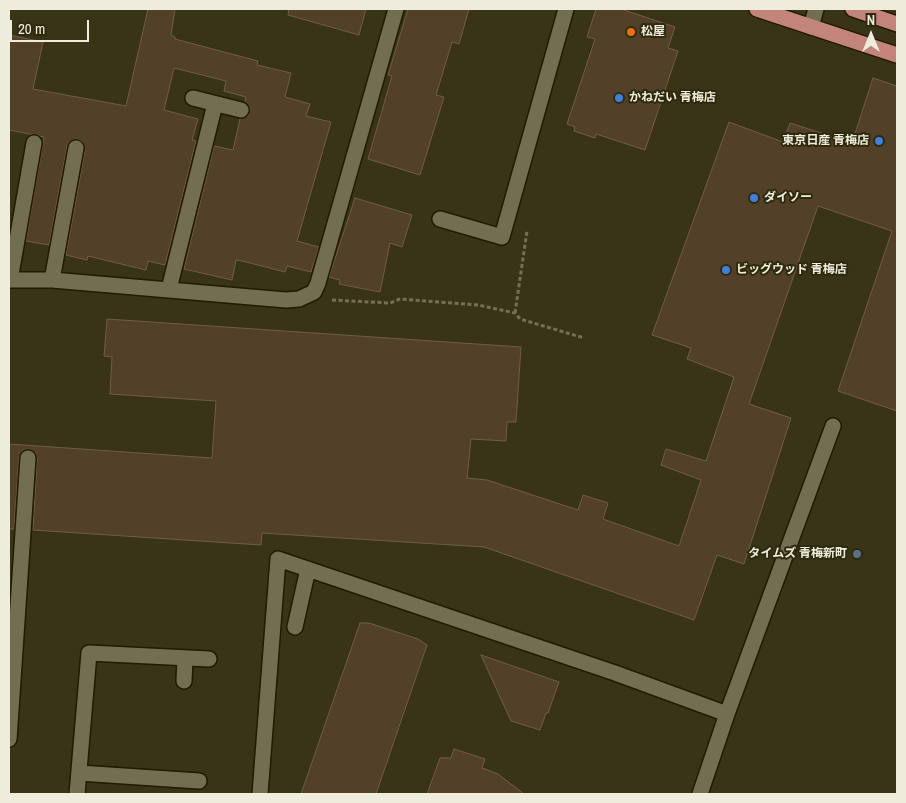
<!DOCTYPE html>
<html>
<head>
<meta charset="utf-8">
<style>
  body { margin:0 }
  #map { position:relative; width:906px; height:803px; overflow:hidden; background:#393418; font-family:"Archivo Narrow",sans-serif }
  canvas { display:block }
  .frame { position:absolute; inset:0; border:10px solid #eeecdb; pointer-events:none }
  .north { position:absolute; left:846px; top:10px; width:50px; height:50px; -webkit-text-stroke:4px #2e2a0e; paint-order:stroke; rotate:0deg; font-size:14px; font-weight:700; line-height:20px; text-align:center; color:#eeecdb }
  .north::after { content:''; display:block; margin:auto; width:18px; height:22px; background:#eeecdb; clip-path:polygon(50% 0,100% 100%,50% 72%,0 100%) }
  .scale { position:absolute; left:10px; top:20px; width:79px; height:22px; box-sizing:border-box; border:2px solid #eeecdb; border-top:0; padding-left:6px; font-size:15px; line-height:18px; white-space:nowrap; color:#eeecdb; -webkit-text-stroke:4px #2e2a0e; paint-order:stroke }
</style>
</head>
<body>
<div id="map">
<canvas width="906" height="803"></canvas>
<div class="frame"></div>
<div class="north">N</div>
<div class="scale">20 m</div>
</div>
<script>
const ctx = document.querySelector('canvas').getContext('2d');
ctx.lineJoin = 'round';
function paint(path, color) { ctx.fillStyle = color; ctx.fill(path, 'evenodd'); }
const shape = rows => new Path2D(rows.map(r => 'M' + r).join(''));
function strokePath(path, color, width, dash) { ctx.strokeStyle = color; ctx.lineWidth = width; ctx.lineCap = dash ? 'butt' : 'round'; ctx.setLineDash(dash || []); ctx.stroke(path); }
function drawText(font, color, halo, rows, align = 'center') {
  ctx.font = font + ' "Archivo Narrow","Noto Sans JP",sans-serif'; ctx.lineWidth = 4; ctx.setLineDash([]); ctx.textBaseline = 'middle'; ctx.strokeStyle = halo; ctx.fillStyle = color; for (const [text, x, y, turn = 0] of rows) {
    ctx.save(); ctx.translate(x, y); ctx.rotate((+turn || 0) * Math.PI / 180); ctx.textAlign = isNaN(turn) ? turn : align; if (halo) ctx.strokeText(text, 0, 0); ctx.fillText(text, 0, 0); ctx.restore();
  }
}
const building = shape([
  [148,9,175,9,171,35,175,37,175,39,258,61,257,65,291,73,285,97,310,104,306,116,331,122,297,241,319,247,311,272,287,266,285,272,242,261,236,260,232,280,184,269,214,146,233,150,240,119,248,116,250,108,245,102,246,97,224,91,226,81,174,68,164,110,198,119,192,140,196,141,165,265,148,261,146,270,88,256,87,260,66,255,85,150,82,141,77,139,69,142,67,146,49,245,26,241,44,137,9,130,9,35,43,42,33,89,126,106,148,9],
  [289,9,366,9,359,35,288,15,289,9],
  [408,9,469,9,459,44,452,42,436,95,444,97,420,175,368,159,392,76,388,75,408,9],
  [596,9,621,9,675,27,668,48,678,51,645,150,596,134,595,138,574,131,575,127,567,124,595,39,587,37,596,9],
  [873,78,897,86,897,411,838,391,892,231,818,206,749,404,791,418,744,564,717,555,694,620,484,547,262,533,261,545,33,530,37,459,36,453,29,449,23,450,19,457,14,529,9,529,9,444,212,458,216,401,110,394,112,357,104,356,107,319,521,347,516,422,507,422,506,441,471,439,467,478,487,480,578,510,583,495,608,503,603,519,679,546,701,480,661,465,666,449,706,461,734,377,687,359,691,348,652,335,729,122,783,142,790,123,852,143,873,78],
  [355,198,412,215,402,247,390,243,380,292,339,284,340,280,329,277,355,198],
  [360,623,369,623,418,639,427,645,376,794,301,794,360,623],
  [481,655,559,682,548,713,546,713,540,730,511,721,481,655],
  [454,749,485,759,482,768,498,774,524,794,427,794,440,758,451,758,454,749]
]);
paint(building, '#534029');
strokePath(building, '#705d45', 1);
const minor = shape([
  [811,27,816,9],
  [193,98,241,110],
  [440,219,502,237,566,9],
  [9,280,52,280,286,300,299,299,314,292,318,283,396,9],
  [10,280,34,143],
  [52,280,76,148],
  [169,289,215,104],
  [295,627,308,569],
  [184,681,185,658],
  [9,739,28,458],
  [79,773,199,781],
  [77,794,89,653,209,659],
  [260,794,278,559,615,673,727,714],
  [700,794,727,714,833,426]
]);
const major = shape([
  [757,9,897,55],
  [853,9,897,24]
]);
strokePath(minor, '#201b01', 18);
strokePath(major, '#201b01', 18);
strokePath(shape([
  [332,300,390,303,400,299,478,305,515,313,520,319,584,338],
  [515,313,527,231]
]), '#747057', 3, [4, 2.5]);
strokePath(minor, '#736e51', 15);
strokePath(major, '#c3847c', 15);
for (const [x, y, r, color] of [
  [631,32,5,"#e8710a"],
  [619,98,5,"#3f7fe0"],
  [879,141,5,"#3f7fe0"],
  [754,198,5,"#3f7fe0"],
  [726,270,5,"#3f7fe0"],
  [857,554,5,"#5c6f8a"]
]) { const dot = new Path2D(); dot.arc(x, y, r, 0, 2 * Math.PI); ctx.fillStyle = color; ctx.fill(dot); strokePath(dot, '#2e2a0e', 2); }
drawText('bold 12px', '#eeecdb', '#2e2a0e', [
  ["松屋",641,32],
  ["かねだい 青梅店",629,98],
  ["東京日産 青梅店",869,141,"right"],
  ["ダイソー",764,198],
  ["ビッグウッド 青梅店",736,270],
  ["タイムズ 青梅新町",847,554,"right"]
], 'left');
</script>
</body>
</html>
